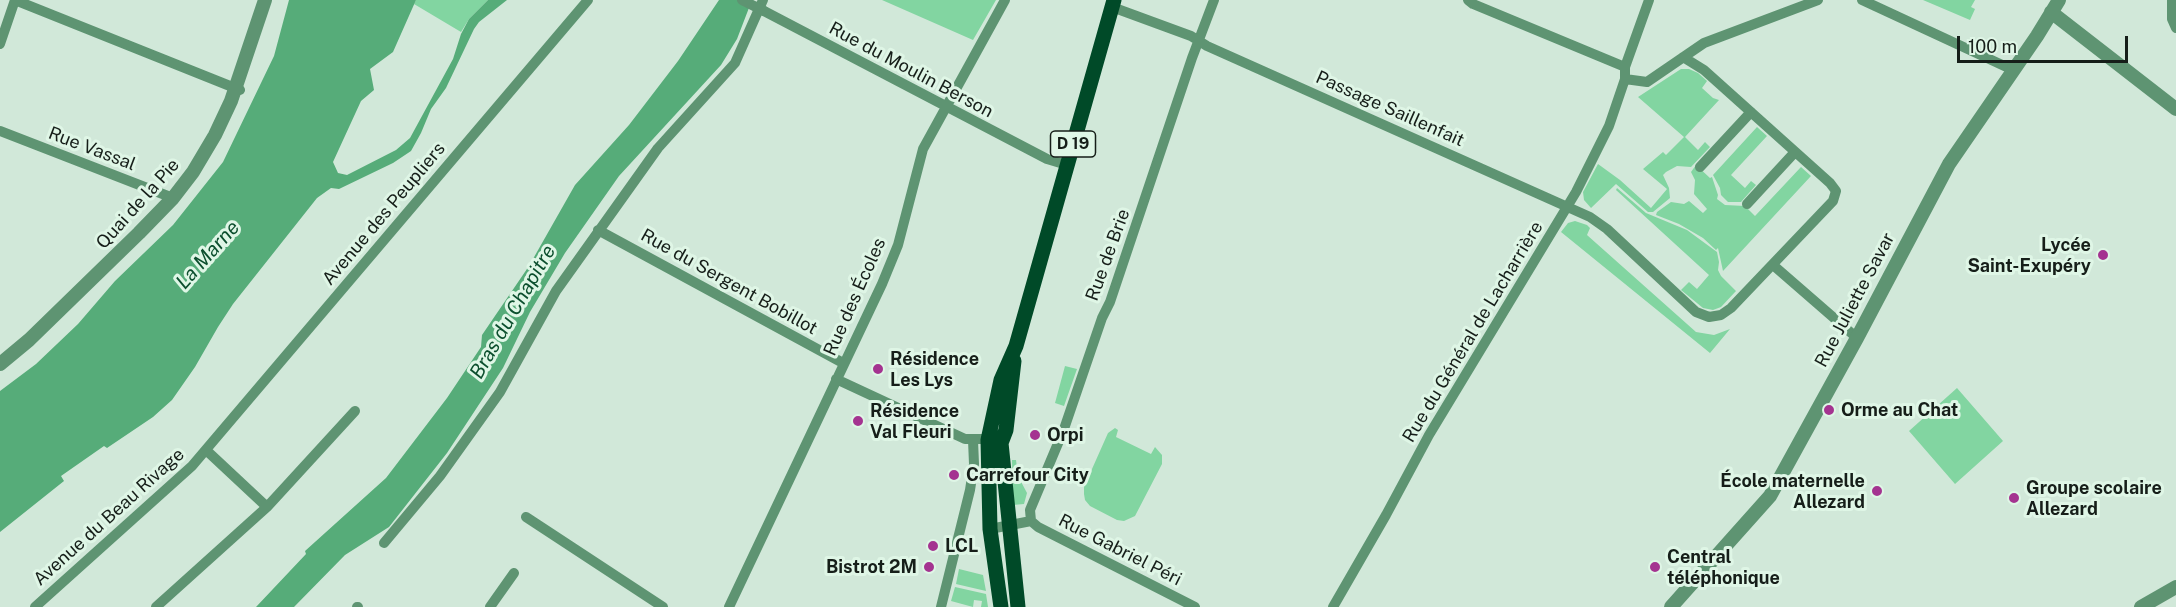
<!DOCTYPE html>
<html>
<head>
<meta charset="utf-8">
<style>
  body { margin:0 }
  #map { position:relative; width:2176px; height:607px; overflow:hidden; background:#d1e8d9; font-family:"Public Sans",sans-serif }
  canvas { display:block }
  .scale { position:absolute; left:1957px; top:36px; width:171px; height:27px; box-sizing:border-box; border:3px solid #161e19; border-top:0; padding-left:8px; font-size:18px; line-height:21px; white-space:nowrap; color:#161e19; -webkit-text-stroke:4px #dff6e6; paint-order:stroke }
</style>
</head>
<body>
<div id="map">
<canvas width="2176" height="607"></canvas>
<div class="scale">100 m</div>
</div>
<script>
const ctx = document.querySelector('canvas').getContext('2d');
ctx.lineJoin = 'round';
function paint(path, color) { ctx.fillStyle = color; ctx.fill(path, 'evenodd'); }
const shape = rows => new Path2D(rows.map(r => 'M' + r).join(''));
function strokePath(path, color, width, dash) { ctx.strokeStyle = color; ctx.lineWidth = width; ctx.lineCap = dash ? 'butt' : 'round'; ctx.setLineDash(dash || []); ctx.stroke(path); }
function drawText(font, color, halo, rows, align = 'center') {
  ctx.font = font + ' "Public Sans",sans-serif'; ctx.lineWidth = 6; ctx.setLineDash([]); ctx.textBaseline = 'middle'; ctx.strokeStyle = halo; ctx.fillStyle = color; for (const [text, x, y, turn = 0] of rows) {
    ctx.save(); ctx.translate(x, y); ctx.rotate((+turn || 0) * Math.PI / 180); ctx.textAlign = isNaN(turn) ? turn : align; if (halo) ctx.strokeText(text, 0, 0); ctx.fillText(text, 0, 0); ctx.restore();
  }
}
paint(shape([
  [416,0,488,0,469,19,461,32,414,4],
  [882,0,996,0,973,40],
  [1923,0,1975,0,1971,7,1975,9,1970,20],
  [1681,69,1689,69,1698,73,1707,81,1702,88,1713,98,1719,100,1685,137,1698,150,1705,142,1710,147,1691,167,1677,166,1666,172,1663,175,1669,188,1670,198,1653,212,1648,212,1616,184,1591,208,1584,200,1583,192,1598,164,1620,180,1651,208,1667,189,1643,169,1663,152,1666,155,1684,137,1638,97],
  [1757,127,1767,136,1731,175,1745,188,1751,181,1756,185,1741,202,1728,202,1721,195,1720,188,1713,175],
  [1696,165,1710,178,1712,177,1718,195,1717,199,1725,205,1745,206,1755,216,1801,167,1811,176,1723,271,1718,248,1716,250,1703,238,1679,224,1656,215,1657,212,1671,202,1684,204,1689,201,1703,213,1707,209,1694,194,1695,180,1691,172],
  [1617,188,1646,213,1687,230,1717,252,1719,262,1718,270,1721,276,1736,291,1721,307,1713,310,1703,308,1681,290,1689,282,1697,289,1709,275,1616,190],
  [1575,221,1587,225,1590,228,1587,235,1696,332,1714,335,1730,329,1710,353,1561,232,1568,223],
  [1065,366,1077,369,1064,406,1055,403],
  [1957,388,2003,441,1955,484,1909,431],
  [1115,428,1118,430,1116,437,1151,454,1155,447,1162,455,1162,464,1135,516,1124,521,1117,520,1090,506,1085,500,1084,494,1084,487,1108,433],
  [1012,460,1016,460,1018,476,1027,493,1024,504,1013,505],
  [959,569,983,575,986,591,956,584],
  [955,587,986,594,988,607,981,607,982,601,974,600,973,607,951,601]
]), '#82d5a1');
paint(shape([
  [289,0,416,0,393,52,370,69,374,90,361,101,333,162,338,173,347,175,396,150,410,138,453,59,461,34,469,19,488,0,507,0,479,22,474,29,446,88,431,109,421,133,411,151,393,163,339,189,331,188,317,198,233,304,218,327,195,367,172,400,153,417,107,448,104,446,61,476,64,481,0,532,0,391,36,364,78,324,115,281,173,225,223,162,274,56],
  [719,0,752,0,737,39,721,65,619,176,565,253,530,312,503,368,447,453,389,527,345,555,294,607,256,607,306,554,305,551,386,478,447,398,481,347,482,335,529,266,575,185,629,125,678,61]
]), '#56ac79');
strokePath(shape([
  [15,0,240,90],
  [1468,0,1473,4,1625,67],
  [1862,0,2013,70],
  [2172,0,2172,19,2176,28],
  [1112,7,1191,36,1207,46,1590,217,1607,229,1696,312,1709,317,1721,315,1731,308,1833,201,1836,191,1830,183,1704,70,1683,57],
  [764,11,1047,159,1067,165],
  [0,44,15,0],
  [1625,79,1647,82,1704,43,1818,0],
  [0,131,173,198],
  [1700,167,1751,112],
  [1747,204,1795,152],
  [598,230,843,363],
  [1773,265,1857,338],
  [836,379,965,439,993,439],
  [206,450,267,507],
  [526,517,663,607],
  [1031,521,1030,510,1064,429,1102,318,1110,302,1192,58,1214,0],
  [1031,521,1038,527,1195,607],
  [990,529,1031,521],
  [384,543,440,476,500,392,556,291,658,148,735,63,763,0],
  [35,607,192,466,588,0],
  [156,607,267,507,355,411],
  [357,607,358,607],
  [490,607,514,573],
  [729,607,882,284,898,245,923,149,1005,0],
  [941,607,970,490,974,464,973,440],
  [1333,607,1386,515,1429,435,1576,192,1609,126,1625,79,1625,67,1649,0]
]), '#5e9472', 10);
strokePath(shape([
  [2051,12,2176,109],
  [0,364,29,340,139,233,173,198,193,172,215,135,231,101,265,0],
  [1671,607,1770,496,1857,338,1949,164,2037,36,2059,0],
  [2141,607,2176,587]
]), '#5e9472', 14);
strokePath(shape([
  [1014,361,1006,430,1001,443,1018,607],
  [1001,607,990,529,988,440,1001,380,1016,346,1114,0]
]), '#004a28', 15);
strokePath(shape([
  [742,0,764,11]
]), '#5e9472', 10);
for (const [x, y, r, color] of [
  [2103,255,6,"#a43390"],
  [878,369,6,"#a43390"],
  [1829,410,6,"#a43390"],
  [858,421,6,"#a43390"],
  [1035,435,6,"#a43390"],
  [954,475,6,"#a43390"],
  [1877,491,6,"#a43390"],
  [2014,498,6,"#a43390"],
  [933,546,6,"#a43390"],
  [929,567,6,"#a43390"],
  [1655,567,6,"#a43390"]
]) { const dot = new Path2D(); dot.arc(x, y, r, 0, 2 * Math.PI); ctx.fillStyle = color; ctx.fill(dot); strokePath(dot, '#dff6e6', 2); }
for (const [x, y, w] of [
  [1073,144,45]
]) { const box = new Path2D(); box.roundRect(x - w / 2, y - 13, w, 26, 4.5); ctx.fillStyle = '#dff6e6'; ctx.fill(box); strokePath(box, '#161e19', 1.5); }
drawText('bold 16px', '#161e19', null, [
  ["D 19",1073,144]
]);
drawText('18px', '#161e19', '#dff6e6', [
  ["Rue du Moulin Berson",911,70,28],
  ["Passage Saillenfait",1390,109,24],
  ["Rue Vassal",92,149,21],
  ["Quai de la Pie",138,204,-48],
  ["Avenue des Peupliers",384,214,-50],
  ["Rue de Brie",1108,255,-70],
  ["Rue du Sergent Bobillot",729,282,29],
  ["Rue des Écoles",855,297,-66],
  ["Rue Juliette Savar",1855,300,-62],
  ["Rue du Général de Lacharrière",1473,332,-59],
  ["Avenue du Beau Rivage",109,517,-42],
  ["Rue Gabriel Péri",1120,550,27]
]);
drawText('bold 18px', '#161e19', '#dff6e6', [
  ["Lycée",2091,245,"right"],
  ["Saint-Exupéry",2091,266,"right"],
  ["Résidence",890,359],
  ["Les Lys",890,380],
  ["Orme au Chat",1841,410],
  ["Résidence",870,411],
  ["Val Fleuri",870,432],
  ["Orpi",1047,435],
  ["Carrefour City",966,475],
  ["École maternelle",1865,481,"right"],
  ["Allezard",1865,502,"right"],
  ["Groupe scolaire",2026,488],
  ["Allezard",2026,509],
  ["LCL",945,546],
  ["Central",1667,557],
  ["téléphonique",1667,578],
  ["Bistrot 2M",917,567,"right"]
], 'left');
drawText('italic 20px', '#0c4f2e', '#dff6e6', [
  ["La Marne",208,255,-48],
  ["Bras du Chapitre",513,312,-60]
]);
</script>
</body>
</html>
